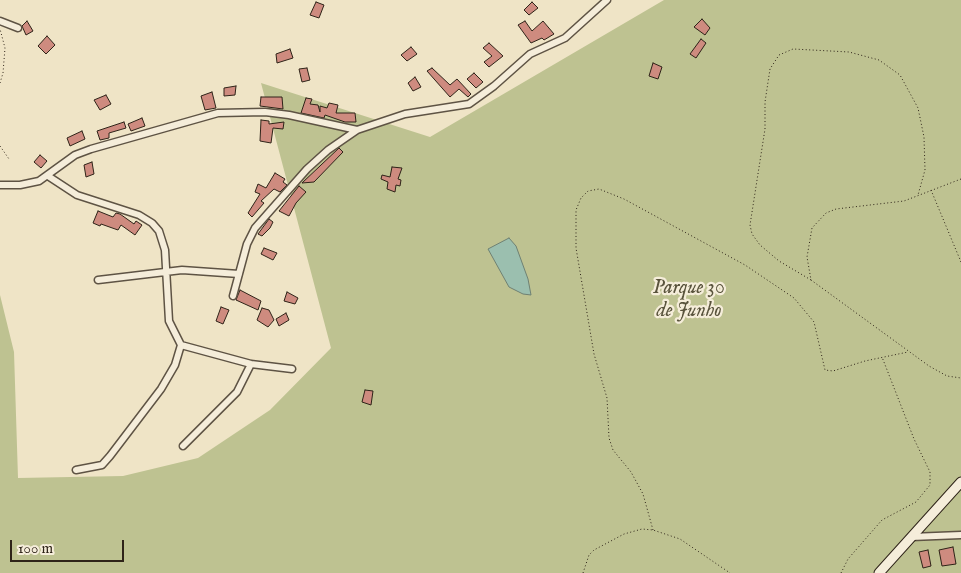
<!DOCTYPE html>
<html>
<head>
<meta charset="utf-8">
<style>
  body { margin:0 }
  #map { position:relative; width:961px; height:573px; overflow:hidden; background:#efe4c6; font-family:"IM FELL English",serif }
  canvas { display:block }
  .scale { position:absolute; left:10px; top:540px; width:114px; height:22px; box-sizing:border-box; border:2px solid #2e2318; border-top:0; padding-left:6px; font-size:15px; line-height:18px; white-space:nowrap; color:#2e2318; -webkit-text-stroke:4px #f5edda; paint-order:stroke }
</style>
</head>
<body>
<div id="map">
<canvas width="961" height="573"></canvas>
<div class="scale">100 m</div>
</div>
<script>
const ctx = document.querySelector('canvas').getContext('2d');
ctx.lineJoin = 'round';
function paint(path, color) { ctx.fillStyle = color; ctx.fill(path, 'evenodd'); }
const shape = rows => new Path2D(rows.map(r => 'M' + r).join(''));
function strokePath(path, color, width, dash) { ctx.strokeStyle = color; ctx.lineWidth = width; ctx.lineCap = dash ? 'butt' : 'round'; ctx.setLineDash(dash || []); ctx.stroke(path); }
function drawText(font, color, halo, rows, align = 'center') {
  ctx.font = font + ' "IM FELL English",serif'; ctx.lineWidth = 4.5; ctx.setLineDash([]); ctx.textBaseline = 'middle'; ctx.strokeStyle = halo; ctx.fillStyle = color; for (const [text, x, y, turn = 0] of rows) {
    ctx.save(); ctx.translate(x, y); ctx.rotate((+turn || 0) * Math.PI / 180); ctx.textAlign = isNaN(turn) ? turn : align; if (halo) ctx.strokeText(text, 0, 0); ctx.fillText(text, 0, 0); ctx.restore();
  }
}
paint(shape([
  [664,0,961,0,961,573,0,573,0,295,14,352,18,478,123,476,198,458,270,410,331,348,261,83,430,137]
]), '#bec291');
const water = shape([
  [509,238,516,246,528,279,531,295,523,294,509,287,488,249,509,238]
]);
paint(water, '#9bbfaf');
strokePath(water, '#6f8173', 1);
const building = shape([
  [316,2,324,5,319,18,310,15,316,2],
  [532,2,538,8,529,15,524,10,532,2],
  [702,19,710,28,705,35,694,27,702,19],
  [27,21,33,31,26,35,22,26,27,21],
  [525,21,532,31,543,21,554,34,544,40,542,38,531,43,518,25,525,21],
  [47,36,55,45,46,54,38,46,47,36],
  [701,39,706,43,696,58,690,54,701,39],
  [489,43,503,56,489,67,484,62,492,56,483,48,489,43],
  [411,47,417,54,407,61,401,55,411,47],
  [290,49,293,58,277,63,276,54,290,49],
  [653,63,662,67,658,79,649,76,653,63],
  [307,68,310,80,302,82,299,69,307,68],
  [432,68,450,85,457,79,471,94,468,97,459,89,450,97,427,71,432,68],
  [474,73,483,82,476,88,467,79,474,73],
  [415,77,421,87,413,91,408,83,415,77],
  [236,86,235,95,224,96,224,88,236,86],
  [212,92,216,108,205,110,201,96,212,92],
  [106,95,111,104,100,110,94,100,106,95],
  [261,97,282,97,283,109,260,106,261,97],
  [306,98,312,99,310,104,318,105,320,112,320,106,327,108,329,103,338,105,336,113,355,113,356,122,345,122,325,115,324,118,301,113,306,98],
  [142,118,145,126,131,131,128,124,142,118],
  [261,120,269,121,269,124,284,122,283,129,273,128,271,143,260,141,261,120],
  [124,122,126,128,109,133,109,138,100,140,97,131,124,122],
  [82,131,85,139,70,146,67,138,82,131],
  [339,148,343,152,314,182,302,183,339,148],
  [40,155,47,161,41,168,34,162,40,155],
  [92,162,94,174,86,177,84,165,92,162],
  [392,167,402,168,398,179,401,180,400,186,396,185,395,192,387,189,388,182,381,179,382,175,390,177,392,167],
  [275,173,285,179,283,182,287,185,280,192,274,189,261,201,264,203,252,217,248,213,260,194,255,192,258,184,266,188,275,173],
  [299,186,306,192,296,203,289,216,279,211,299,186],
  [98,211,113,217,116,213,120,214,134,224,136,221,142,225,135,235,121,225,118,230,101,224,100,226,93,223,98,211],
  [269,219,273,222,270,228,262,236,258,234,269,219],
  [264,248,277,253,273,260,261,254,264,248],
  [240,290,261,301,258,310,236,300,240,290],
  [287,292,298,298,295,304,284,301,287,292],
  [221,307,229,310,223,324,216,321,221,307],
  [262,308,269,310,274,320,268,327,257,320,262,308],
  [286,313,289,320,279,326,276,319,286,313],
  [365,390,373,391,371,405,362,402,365,390],
  [953,547,956,564,942,566,939,550,953,547],
  [928,550,931,566,923,568,919,552,928,550]
]);
paint(building, '#ce8b7f');
strokePath(building, '#2e2318', 1);
const minor = shape([
  [0,21,18,28],
  [48,176,77,195,139,215,152,223,159,231,165,250,169,321,181,345,251,364,292,369],
  [0,185,20,185,39,181,75,155,91,149,218,113,265,112,289,115,357,130],
  [98,280,182,270,239,274],
  [233,296,247,244,255,228,307,169,328,150,357,130,405,114,469,104,494,86,530,54,565,38,607,0],
  [183,446,237,392,251,364],
  [76,470,102,465,110,456,161,389,175,365,181,345],
  [911,537,961,535]
]);
const secondary = shape([
  [879,573,961,482]
]);
strokePath(minor, '#5e5344', 9);
strokePath(secondary, '#2e2318', 11);
strokePath(shape([
  [0,83,3,73,5,48,0,29],
  [0,146,9,159],
  [961,179,904,201,836,209,826,213,812,228,807,257,811,280,929,366,947,376,961,378],
  [931,190,961,262],
  [811,280,779,261,760,245,752,234,750,225,765,129,765,102,770,69,779,55,793,49,849,52,879,60,900,75,918,108,924,137,925,170,918,195],
  [653,530,643,494,631,472,613,450,609,438,607,398,594,354,576,248,576,210,581,198,588,191,599,189,624,199,745,265,794,298,814,322,825,370,833,371,865,361,908,352],
  [583,573,589,555,594,550,624,534,642,529,653,530,680,539,730,573],
  [841,573,848,559,882,520,916,502,930,485,930,472,914,439,882,357]
]), '#2e2318', 1, [1, 2.5]);
strokePath(minor, '#f5edda', 6);
strokePath(secondary, '#f5edda', 9);
drawText('italic 20px', '#59533c', '#f5edda', [
  ["Parque 30",689,289],
  ["de Junho",689,312]
]);
</script>
</body>
</html>
